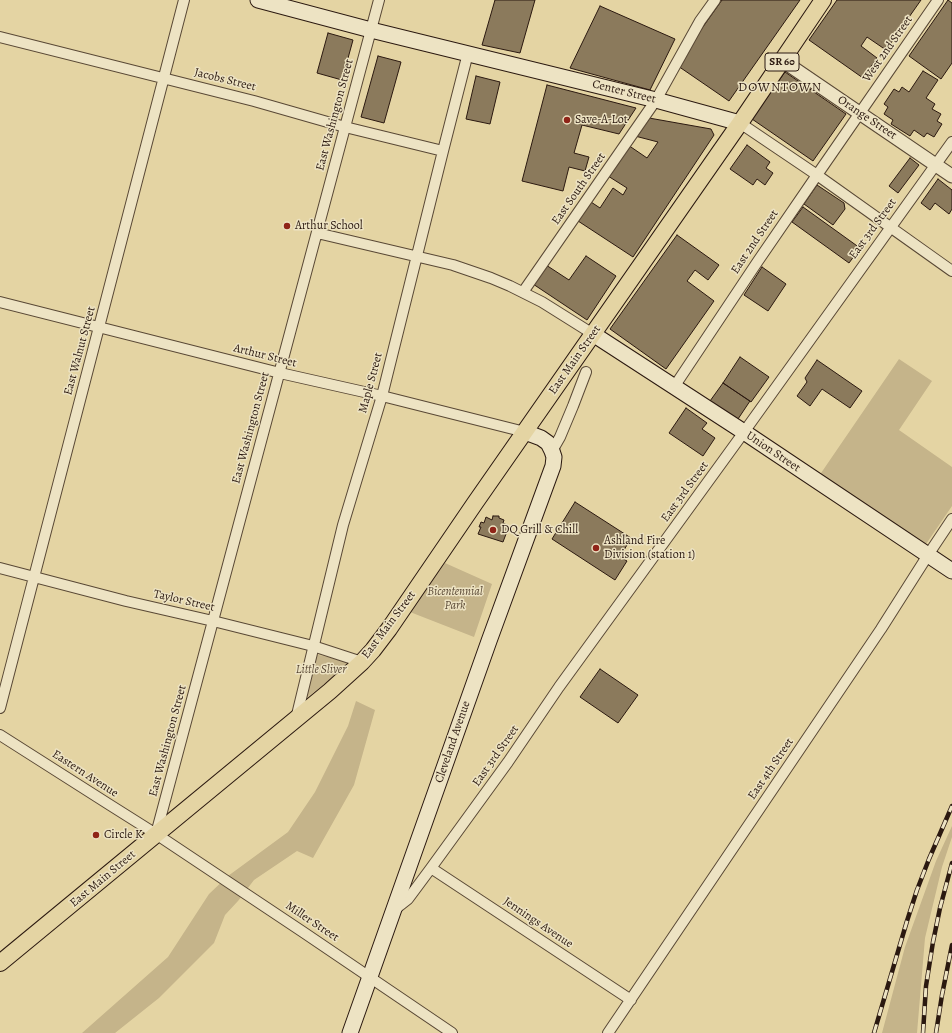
<!DOCTYPE html>
<html>
<head>
<meta charset="utf-8">
<style>
  body { margin:0 }
  canvas { display:block; background:#e4d4a3 }
</style>
</head>
<body>
<canvas width="952" height="1033"></canvas>
<script>
const ctx = document.querySelector('canvas').getContext('2d');
ctx.lineJoin = 'round';
function paint(path, color) { ctx.fillStyle = color; ctx.fill(path, 'evenodd'); }
const shape = rows => new Path2D(rows.map(r => 'M' + r).join(''));
function strokePath(path, color, width, dash) { ctx.strokeStyle = color; ctx.lineWidth = width; ctx.lineCap = dash ? 'butt' : 'round'; ctx.setLineDash(dash || []); ctx.stroke(path); }
function drawText(font, color, halo, rows, align = 'center') {
  ctx.font = font + ' Alegreya,serif'; ctx.lineWidth = 3; ctx.setLineDash([]); ctx.textBaseline = 'middle'; ctx.strokeStyle = halo; ctx.fillStyle = color; for (const [text, x, y, turn = 0] of rows) {
    ctx.save(); ctx.translate(x, y); ctx.rotate((+turn || 0) * Math.PI / 180); ctx.textAlign = isNaN(turn) ? turn : align; if (halo) ctx.strokeText(text, 0, 0); ctx.fillText(text, 0, 0); ctx.restore();
  }
}
paint(shape([
  [899,359,932,381,899,430,952,467,952,506,924,547,819,476],
  [445,563,492,584,474,637,410,612],
  [310,653,345,661,348,666,297,705],
  [356,701,375,710,354,785,313,858,297,851,254,880,238,901,225,915,214,943,159,998,115,1033,82,1033,168,957,209,894,228,876,288,832,315,792,348,726],
  [952,826,952,837,942,867,925,938,917,1033,882,1033,905,947,936,861]
]), '#c5b48a');
const building = shape([
  [495,0,535,0,520,53,482,45,495,0],
  [722,0,800,0,729,101,678,66,693,41,722,0],
  [837,0,921,0,886,50,867,37,861,46,877,58,863,78,809,40,837,0],
  [948,0,952,3,952,63,941,79,909,56,948,0],
  [600,6,675,39,650,90,570,68,600,6],
  [328,33,353,40,342,80,317,73,328,33],
  [378,56,401,62,384,123,361,117,378,56],
  [923,71,938,80,926,98,935,104,932,109,941,114,937,121,942,124,934,137,927,133,924,137,914,130,910,136,891,124,893,120,884,114,888,107,884,104,894,89,899,92,902,87,909,92,923,71],
  [785,72,846,114,813,161,752,119,785,72],
  [476,76,500,82,490,124,466,119,476,76],
  [547,85,636,108,619,134,582,125,574,153,589,157,585,171,569,167,563,191,522,181,547,85],
  [649,118,711,129,714,135,633,257,575,219,588,200,600,208,613,188,623,195,627,188,608,176,628,145,647,158,658,142,635,136,649,118],
  [747,145,770,162,766,168,773,173,765,185,757,179,753,185,730,169,747,145],
  [910,158,919,165,898,193,889,186,910,158],
  [938,179,952,190,952,209,949,214,935,203,930,210,921,203,938,179],
  [817,185,844,203,845,209,833,225,804,204,817,185],
  [803,207,860,248,849,263,792,222,803,207],
  [677,235,719,265,708,280,695,270,687,281,714,301,666,369,610,329,677,235],
  [586,256,616,276,587,320,533,284,546,265,569,280,586,256],
  [762,267,786,284,768,311,744,295,762,267],
  [740,357,769,377,751,402,723,383,740,357],
  [817,360,862,391,850,408,822,389,810,406,797,396,807,382,805,378,817,360],
  [723,383,750,401,738,419,710,401,723,383],
  [686,408,707,423,702,429,715,438,703,456,669,433,686,408],
  [575,502,631,538,620,557,627,561,615,580,552,539,575,502],
  [493,516,499,516,499,518,504,520,503,523,509,526,503,542,478,534,481,527,479,527,481,522,484,523,486,517,492,520,493,516],
  [600,669,638,695,618,723,580,697,600,669]
]);
paint(building, '#8b7a5c');
strokePath(building, '#2b1910', 1);
const minor = shape([
  [0,37,254,101,345,127,443,151],
  [740,123,817,175,952,271],
  [317,233,453,265,491,278,510,286,542,302,593,334],
  [523,292,656,100,700,21,715,0],
  [0,302,280,373,382,396,525,432],
  [674,387,758,261,817,175,938,0],
  [552,451,560,437,573,406,586,372],
  [0,568,126,601,213,621,313,646,362,662],
  [0,708,184,0],
  [296,719,343,525,382,396,443,151,468,53],
  [0,735,110,805,156,834,303,932,452,1033],
  [156,834,379,0],
  [431,868,631,1000],
  [394,910,408,899,431,868,508,762,559,687,744,432,952,142],
  [608,1033,881,629,928,555,952,519]
]);
const tertiary = shape([
  [783,61,952,176]
]);
const secondary = shape([
  [258,0,371,30,656,100,740,123],
  [593,334,744,432,952,571],
  [350,1033,489,641,553,466,554,457,552,451,548,443,541,438,525,432]
]);
const primary = shape([
  [0,963,330,691,362,662,373,650,389,629,475,503,740,123,823,0]
]);
strokePath(minor, '#594835', 12);
strokePath(tertiary, '#594835', 15);
strokePath(secondary, '#2b1910', 17);
strokePath(primary, '#2b1910', 18);
strokePath(minor, '#ede3c3', 10);
strokePath(tertiary, '#ede3c3', 13);
strokePath(secondary, '#ede3c3', 15);
strokePath(primary, '#e4d4a3', 16);
const rail = shape([
  [874,1033,907,921,917,890,929,859,952,806],
  [923,1033,926,986,933,942,940,908,952,863],
  [936,1033,942,995,952,945]
]);
strokePath(rail, '#2b1910', 4.5);
strokePath(rail, '#ede3c3', 3, [9]);
for (const [x, y, r, color] of [
  [567,120,4,"#8f2418"],
  [287,226,4,"#8f2418"],
  [493,530,4,"#8f2418"],
  [596,548,4,"#8f2418"],
  [96,835,4,"#8f2418"]
]) { const dot = new Path2D(); dot.arc(x, y, r, 0, 2 * Math.PI); ctx.fillStyle = color; ctx.fill(dot); strokePath(dot, '#ede3c3', 1.5); }
for (const [x, y, w] of [
  [782,62,34]
]) { const box = new Path2D(); box.roundRect(x - w / 2, y - 9, w, 18, 3); ctx.fillStyle = '#ede3c3'; ctx.fill(box); strokePath(box, '#2b1910', 1); }
drawText('bold 11px', '#2b1910', null, [
  ["SR 60",782,62]
]);
drawText('12px', '#2b1910', '#ede3c3', [
  ["West 2nd Street",888,49,-55],
  ["Jacobs Street",225,80,14],
  ["Center Street",624,92,14],
  ["East Washington Street",335,115,-75],
  ["Orange Street",867,118,34],
  ["East South Street",579,189,-55],
  ["East 3rd Street",873,229,-54],
  ["East 2nd Street",755,242,-56],
  ["East Walnut Street",80,351,-75],
  ["Arthur Street",265,356,14],
  ["East Main Street",575,360,-55],
  ["Maple Street",371,383,-75],
  ["East Washington Street",251,428,-75],
  ["Union Street",773,452,34],
  ["East 3rd Street",685,492,-54],
  ["Taylor Street",184,601,13],
  ["East Main Street",389,625,-53],
  ["East Washington Street",168,741,-75],
  ["Cleveland Avenue",453,742,-71],
  ["East 3rd Street",496,756,-55],
  ["East 4th Street",771,769,-56],
  ["Eastern Avenue",85,774,33],
  ["East Main Street",103,879,-40],
  ["Miller Street",312,922,34],
  ["Jennings Avenue",538,923,34]
]);
drawText('12px', '#2b1910', '#ede3c3', [
  ["Save-A-Lot",575,120],
  ["Arthur School",295,226],
  ["DQ Grill & Chill",501,530],
  ["Ashland Fire",604,541],
  ["Division (station 1)",604,555],
  ["Circle K",104,835]
], 'left');
drawText('italic 12px', '#594835', '#ede3c3', [
  ["Bicentennial",455,592],
  ["Park",455,606],
  ["Little Sliver",321,670]
]);
ctx.letterSpacing = '1px';
drawText('13px', '#2b1910', '#ede3c3', [
  ["DOWNTOWN",780,88]
]);
ctx.letterSpacing = '0px';
</script>
</body>
</html>
